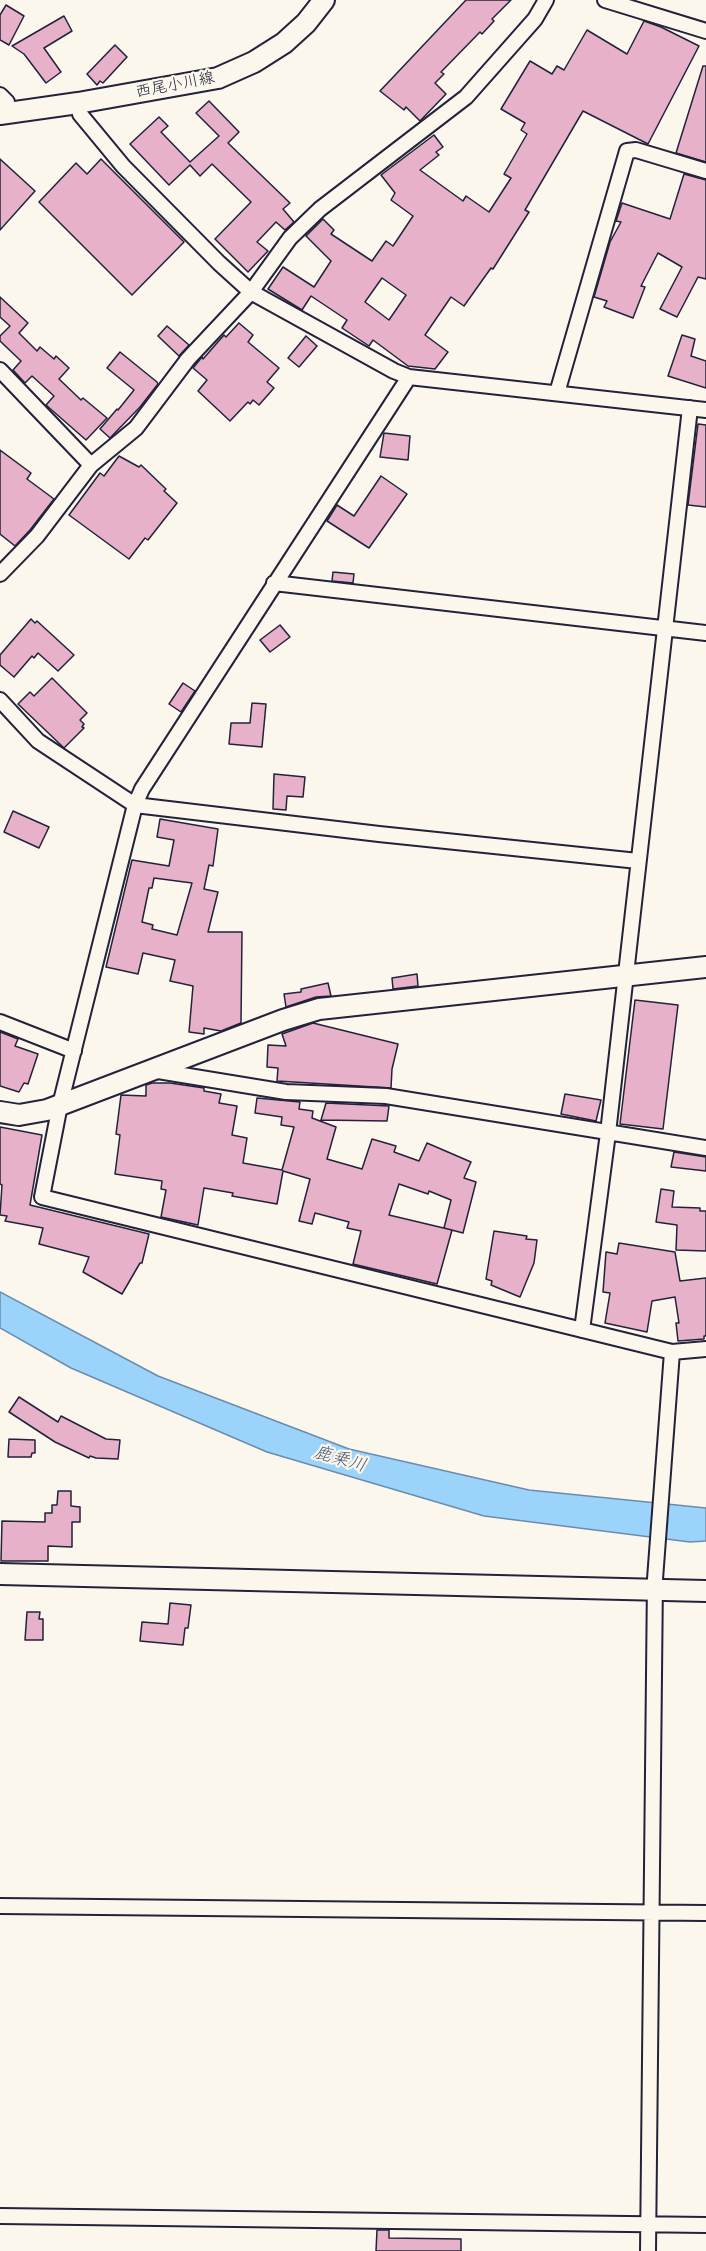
<!DOCTYPE html>
<html>
<head>
<meta charset="utf-8">
<style>
  body { margin:0 }
  canvas { display:block; background:#fbf7ec }
</style>
</head>
<body>
<canvas width="706" height="2251"></canvas>
<script>
const ctx = document.querySelector('canvas').getContext('2d');
ctx.lineJoin = 'round';
function paint(path, color) { ctx.fillStyle = color; ctx.fill(path, 'evenodd'); }
const shape = rows => new Path2D(rows.map(r => 'M' + r).join(''));
function strokePath(path, color, width, dash) { ctx.strokeStyle = color; ctx.lineWidth = width; ctx.lineCap = dash ? 'butt' : 'round'; ctx.setLineDash(dash || []); ctx.stroke(path); }
function drawText(font, color, halo, rows, align = 'center') {
  ctx.font = font + ' "Comic Neue","Klee One",sans-serif'; ctx.lineWidth = 4.5; ctx.setLineDash([]); ctx.textBaseline = 'middle'; ctx.strokeStyle = halo; ctx.fillStyle = color; for (const [text, x, y, turn = 0] of rows) {
    ctx.save(); ctx.translate(x, y); ctx.rotate((+turn || 0) * Math.PI / 180); ctx.textAlign = isNaN(turn) ? turn : align; if (halo) ctx.strokeText(text, 0, 0); ctx.fillText(text, 0, 0); ctx.restore();
  }
}
const water = shape([
  [0,1292,158,1376,349,1449,529,1490,706,1508,706,1541,690,1542,484,1516,267,1452,71,1368,0,1328,0,1292]
]);
paint(water, '#9cd3fb');
strokePath(water, '#6b8cae', 1.5);
const building = shape([
  [466,0,511,0,492,19,494,21,482,34,480,32,441,72,444,74,435,83,446,94,420,121,406,107,404,110,380,91,466,0],
  [6,5,24,16,9,45,0,40,0,15,6,5],
  [64,16,72,31,44,48,61,72,46,83,24,54,12,46,64,16],
  [644,21,661,27,699,46,648,144,583,111,525,210,529,212,493,269,491,268,464,306,451,297,425,335,448,352,435,369,408,366,373,340,369,346,342,328,347,320,311,296,302,310,268,289,283,267,314,287,331,261,306,236,323,219,334,230,331,234,372,261,386,241,393,246,413,216,391,200,395,193,381,175,434,135,443,147,436,152,439,155,420,170,463,201,466,196,489,212,511,178,504,174,527,134,521,130,525,123,501,109,530,61,552,74,557,66,564,70,587,30,627,54,644,21],
  [382,278,406,295,389,320,365,302,382,278],
  [115,45,127,57,103,83,100,81,97,85,87,74,115,45],
  [703,66,706,66,706,162,676,153,703,66],
  [209,101,239,132,228,143,290,203,283,209,294,222,285,230,276,222,257,242,268,251,248,272,215,239,251,202,212,164,200,176,190,165,169,185,130,144,159,117,168,126,161,132,190,162,219,136,196,113,209,101],
  [0,159,35,191,0,230,0,159],
  [101,159,184,242,132,295,39,202,76,163,87,174,101,159],
  [684,174,706,180,706,279,698,277,677,317,660,309,682,267,658,253,641,286,645,287,633,318,604,307,607,301,594,297,610,242,621,222,616,221,622,203,670,219,684,174],
  [0,297,28,323,19,333,37,351,40,347,54,359,56,356,69,368,59,379,81,400,83,398,107,418,86,440,46,405,54,396,32,376,25,383,13,370,21,361,0,341,0,336,10,326,0,317,0,297],
  [239,323,253,335,248,342,279,368,267,382,274,388,259,405,253,400,250,404,248,402,230,421,198,391,207,380,193,368,202,357,203,359,224,335,226,337,239,323],
  [167,326,189,345,179,356,158,336,167,326],
  [682,335,695,339,691,356,706,361,706,388,668,376,682,335],
  [306,336,317,346,299,367,288,358,306,336],
  [120,352,157,382,158,384,140,407,110,438,100,429,117,409,118,410,134,390,107,368,120,352],
  [698,424,706,425,706,507,688,505,698,424],
  [384,433,410,436,408,460,380,457,384,433],
  [0,450,31,473,27,479,54,499,30,530,15,546,0,534,0,450],
  [119,456,139,467,141,465,166,489,164,491,177,503,148,540,145,538,129,559,69,515,100,473,104,476,119,456],
  [381,476,407,494,369,548,327,521,337,505,354,516,381,476],
  [333,572,354,574,353,583,332,581,333,572],
  [31,619,35,623,37,621,74,655,58,671,38,653,34,658,32,656,14,677,0,665,0,655,31,619],
  [280,625,290,637,270,652,260,640,280,625],
  [52,678,87,713,80,720,84,724,82,727,84,728,64,748,18,704,30,692,34,696,52,678],
  [183,683,195,691,181,712,169,704,183,683],
  [252,703,266,704,262,747,229,744,231,723,250,723,252,703],
  [274,774,305,777,303,797,287,796,286,810,273,809,274,774],
  [13,811,49,827,39,848,4,832,13,811],
  [160,819,218,829,213,866,209,865,204,889,218,892,208,932,242,932,241,1023,221,1031,204,1028,204,1034,189,1032,193,986,170,981,175,960,143,953,138,974,106,967,132,860,169,866,174,840,157,837,160,819],
  [154,878,192,883,177,935,152,929,153,925,142,922,149,888,152,888,154,878],
  [417,974,418,986,393,989,392,978,417,974],
  [328,983,331,996,316,997,286,1007,284,994,301,992,301,989,328,983],
  [635,1000,678,1005,663,1129,620,1124,635,1000],
  [313,1023,398,1044,392,1069,391,1088,277,1081,278,1068,267,1067,268,1045,286,1046,282,1034,313,1023],
  [0,1032,18,1039,15,1046,38,1054,28,1084,24,1083,19,1092,0,1086,0,1032],
  [152,1083,170,1083,204,1088,204,1091,221,1094,219,1103,237,1106,232,1135,247,1138,243,1163,282,1170,294,1127,281,1125,282,1117,255,1113,257,1098,300,1102,299,1109,313,1111,312,1118,336,1127,327,1159,362,1169,372,1139,396,1146,394,1152,419,1161,427,1143,471,1162,464,1178,476,1182,463,1233,444,1228,451,1200,429,1191,428,1194,399,1184,389,1215,452,1230,437,1284,353,1264,361,1231,347,1228,349,1222,315,1213,312,1224,299,1221,310,1179,283,1171,277,1204,232,1196,233,1193,204,1188,198,1225,161,1217,166,1190,161,1189,162,1181,115,1174,120,1135,116,1134,121,1095,146,1096,146,1085,152,1083],
  [565,1094,601,1100,596,1121,561,1114,565,1094],
  [326,1103,389,1106,387,1121,321,1120,326,1103],
  [0,1127,42,1135,30,1205,149,1234,142,1263,140,1263,122,1294,83,1272,89,1257,39,1244,43,1228,5,1221,7,1216,0,1215,2,1185,0,1184,0,1127],
  [674,1152,706,1157,706,1171,671,1167,674,1152],
  [661,1189,674,1191,672,1207,700,1208,700,1211,706,1211,706,1251,676,1250,677,1225,656,1222,661,1189],
  [494,1231,527,1236,526,1239,537,1240,534,1263,520,1297,491,1285,492,1281,486,1279,494,1231],
  [619,1243,675,1252,680,1281,706,1278,706,1336,704,1336,704,1339,678,1341,676,1323,679,1323,675,1297,652,1301,647,1332,605,1323,610,1293,603,1292,606,1252,617,1254,619,1243],
  [19,1397,58,1422,61,1416,106,1439,120,1440,118,1459,96,1458,90,1456,89,1458,55,1442,9,1412,19,1397],
  [9,1439,35,1440,35,1453,32,1453,31,1457,8,1457,9,1439],
  [58,1491,71,1491,71,1506,80,1507,80,1522,72,1522,72,1547,48,1546,48,1561,1,1561,2,1521,45,1522,45,1513,52,1513,52,1505,57,1505,58,1491],
  [170,1603,191,1605,188,1628,185,1628,183,1645,140,1641,142,1622,168,1624,170,1603],
  [27,1612,40,1612,39,1619,43,1619,43,1640,25,1640,27,1612],
  [377,2230,389,2230,389,2238,461,2239,461,2251,376,2251,377,2230]
]);
paint(building, '#e7b1ca');
strokePath(building, '#22223b', 1.5);
const street = shape([
  [605,0,706,31],
  [0,95,7,102,9,113],
  [78,103,80,114,123,166,219,263,251,292,394,371,409,377,706,410],
  [0,370,91,465],
  [409,377,142,789,135,805,60,1105,42,1197,672,1352,706,1349],
  [557,393,627,151,636,150,706,171],
  [0,574,37,536,91,465,136,428,188,359,251,292,290,238,320,209,466,97,535,19,546,0],
  [274,583,706,633],
  [0,700,38,741,135,805,379,834,638,861],
  [0,1022,74,1051],
  [152,1070,286,1092,386,1096,706,1148],
  [582,1330,608,1133,690,408],
  [0,1906,706,1913],
  [0,2216,706,2225],
  [648,2251,655,1579,672,1352]
]);
const secondary = shape([
  [0,114,78,103,218,78,254,62,284,43,306,23,324,0],
  [0,1112,19,1115,47,1110,283,1020,319,1009,706,967],
  [0,1574,706,1591]
]);
strokePath(street, '#22223b', 18);
strokePath(secondary, '#22223b', 24);
strokePath(street, '#fbf7ec', 14);
strokePath(secondary, '#fbf7ec', 20);
drawText('16px', '#22223b', '#fbf7ec', [
  ["西尾小川線",175,85,-11]
]);
drawText('italic 18px', '#475775', '#fbf7ec', [
  ["鹿乗川",340,1459,16]
]);
</script>
</body>
</html>
